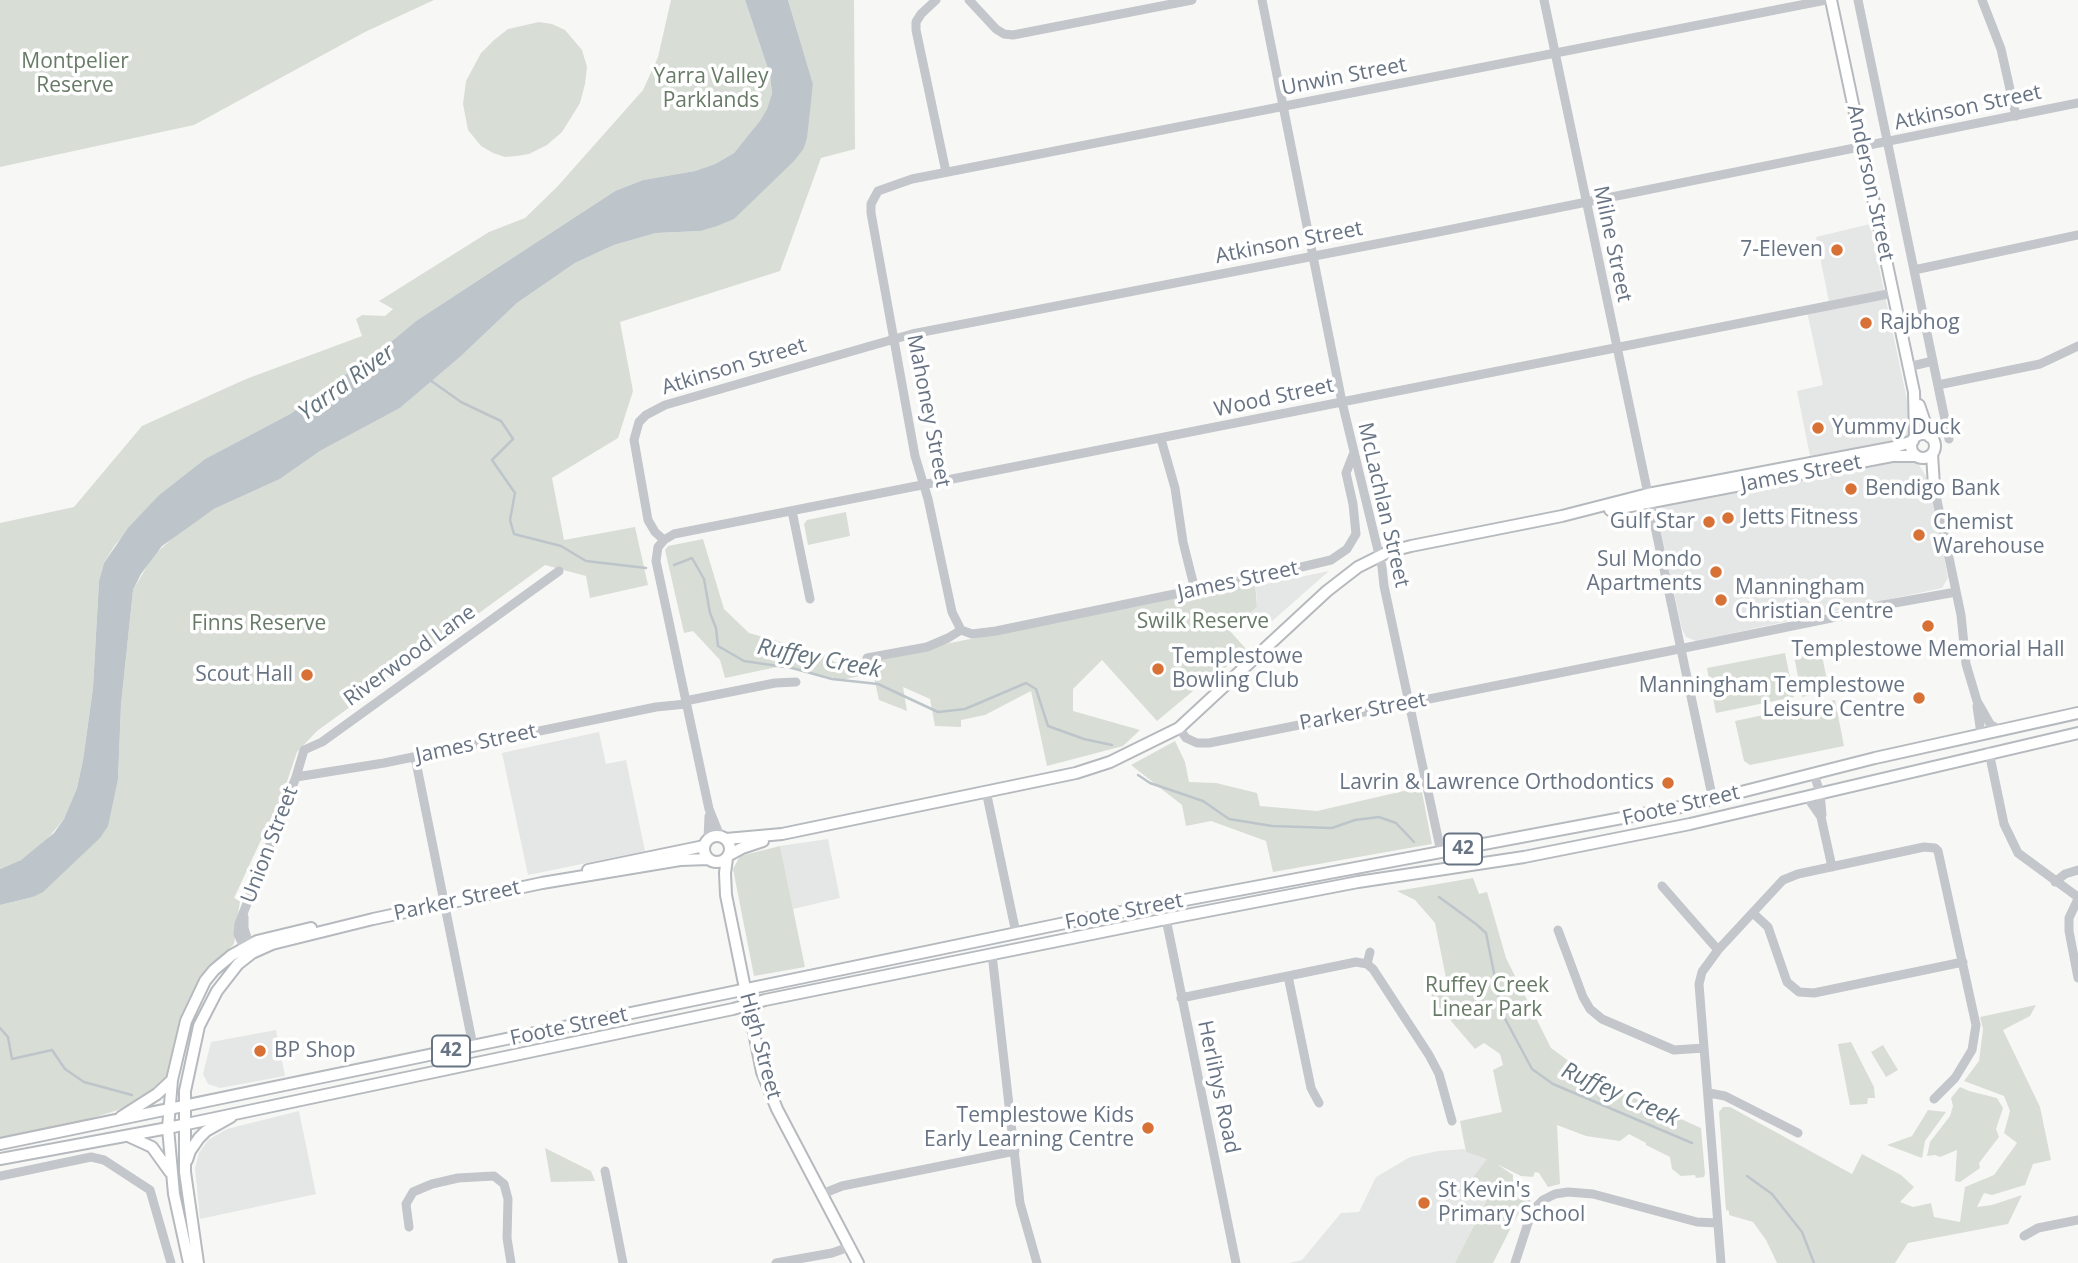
<!DOCTYPE html>
<html>
<head>
<meta charset="utf-8">
<style>
  body { margin:0 }
  canvas { display:block; background:#f7f7f5 }
</style>
</head>
<body>
<canvas width="2078" height="1263"></canvas>
<script>
const ctx = document.querySelector('canvas').getContext('2d');
ctx.lineJoin = 'round';
function paint(path, color) { ctx.fillStyle = color; ctx.fill(path, 'evenodd'); }
const shape = rows => new Path2D(rows.map(r => 'M' + r).join(''));
function strokePath(path, color, width, dash) { ctx.strokeStyle = color; ctx.lineWidth = width; ctx.lineCap = dash ? 'butt' : 'round'; ctx.setLineDash(dash || []); ctx.stroke(path); }
function drawText(font, color, halo, rows, align = 'center') {
  ctx.font = font + ' "Open Sans",sans-serif'; ctx.lineWidth = 7; ctx.setLineDash([]); ctx.textBaseline = 'middle'; ctx.strokeStyle = halo; ctx.fillStyle = color; for (const [text, x, y, turn = 0] of rows) {
    ctx.save(); ctx.translate(x, y); ctx.rotate((+turn || 0) * Math.PI / 180); ctx.textAlign = isNaN(turn) ? turn : align; if (halo) ctx.strokeText(text, 0, 0); ctx.fillText(text, 0, 0); ctx.restore();
  }
}
paint(shape([
  [1870,224,1912,424,1909,438,1810,456,1797,391,1823,385,1806,307,1829,302,1816,237],
  [1894,458,1916,460,1929,481,1948,578,1942,588,1696,641,1686,637,1682,629,1658,518,1662,505],
  [1329,571,1262,630,1249,615,1257,607,1256,586],
  [599,732,606,764,626,760,645,851,528,875,502,753],
  [828,839,840,898,793,909,780,846],
  [276,1030,285,1076,220,1088,208,1084,203,1074,211,1042],
  [299,1111,316,1194,200,1219,195,1168,199,1153,208,1140,227,1129],
  [1465,1149,1466,1152,1488,1159,1489,1194,1455,1263,1289,1263,1302,1260,1341,1213,1359,1212,1376,1177,1410,1157,1438,1151]
]), '#e5e6e6');
paint(shape([
  [0,0,434,0,365,32,194,125,0,167],
  [671,0,745,0,770,75,772,93,767,109,760,122,734,153,715,164,695,171,643,180,615,191,416,321,386,346,290,414,205,459,159,495,115,545,104,563,99,581,93,688,83,760,77,788,64,819,44,843,21,860,0,869,0,523,74,507,142,426,246,379,362,336,356,319,362,315,385,316,393,309,379,301,489,232,525,218,557,187,643,90,658,57],
  [788,0,854,0,855,149,821,158,780,271,620,322,633,391,618,438,552,478,564,540,635,527,648,585,590,598,586,576,545,565,317,731,297,752,268,838,261,840,234,898,240,901,234,944,216,962,191,997,168,1077,162,1086,134,1104,115,1111,75,1123,0,1138,0,905,33,897,52,883,118,779,121,705,133,590,153,556,179,532,214,509,280,479,320,451,400,408,460,357,517,303,575,263,614,245,656,233,700,231,804,148,813,84],
  [539,22,552,24,565,30,582,50,587,67,585,84,580,103,562,132,547,145,529,154,517,156,505,157,493,153,481,146,468,130,463,104,466,81,481,53,494,40,508,29],
  [846,512,850,536,808,545,804,524,807,520],
  [703,539,724,609,749,633,830,656,834,662,850,663,1255,582,1257,607,1230,631,1246,649,1214,678,1211,676,1157,721,1102,660,1073,689,1073,711,1140,730,1123,746,1047,766,1031,691,985,715,961,720,961,727,935,726,930,699,903,687,907,711,879,700,873,673,842,680,792,668,777,667,725,678,720,660,693,631,684,633,665,550,668,546],
  [1820,645,1829,691,1802,697,1793,651],
  [1785,653,1794,697,1716,713,1707,668],
  [1835,700,1844,746,1750,765,1744,761,1735,721],
  [1175,741,1185,762,1189,782,1216,783,1257,793,1260,806,1317,811,1421,787,1432,844,1273,872,1266,841,1211,821,1186,826,1182,805,1131,765],
  [780,846,805,967,754,976,733,869,740,856],
  [1473,878,1479,894,1487,892,1506,958,1551,1048,1596,1081,1701,1128,1705,1174,1704,1177,1696,1178,1695,1175,1681,1176,1672,1169,1670,1157,1646,1145,1646,1143,1629,1134,1620,1141,1586,1136,1557,1125,1560,1184,1548,1187,1539,1173,1535,1172,1533,1177,1521,1176,1497,1164,1513,1175,1513,1189,1531,1201,1524,1209,1521,1208,1493,1263,1455,1263,1489,1195,1468,1184,1487,1159,1466,1152,1460,1121,1502,1112,1493,1070,1503,1065,1500,1054,1484,1043,1475,1049,1439,1007,1426,987,1435,980,1446,978,1435,923,1415,900,1397,891],
  [2036,1005,2030,1016,2003,1030,2040,1107,2051,1160,2033,1164,2025,1185,1992,1195,1984,1193,1977,1207,1992,1205,2022,1195,2008,1224,1908,1243,1895,1263,1777,1263,1766,1240,1753,1222,1729,1215,1729,1211,1726,1210,1719,1112,1723,1107,1730,1107,1852,1174,1862,1154,1901,1175,1914,1187,1900,1202,1913,1207,1931,1203,1934,1217,1960,1222,1965,1187,1994,1175,2017,1143,2004,1133,2010,1111,2004,1096,1964,1081,1979,1061,1983,1029,1980,1017],
  [1851,1042,1874,1087,1875,1098,1868,1098,1867,1104,1850,1105,1838,1044],
  [1883,1045,1898,1070,1886,1077,1871,1052],
  [1960,1087,1969,1091,1997,1098,2003,1108,1996,1129,1999,1137,1979,1163,1980,1168,1960,1182,1955,1181,1957,1150,1940,1157,1935,1155,1927,1156,1930,1142,1950,1116,1953,1106,1951,1098],
  [1928,1110,1946,1112,1925,1141,1922,1158,1887,1145,1912,1136],
  [545,1148,591,1171,595,1181,551,1182]
]), '#d8ded6');
paint(shape([
  [745,0,788,0,813,84,807,138,804,148,795,160,734,219,717,226,700,231,656,233,614,245,575,263,517,303,460,357,400,408,320,451,280,479,214,509,162,546,141,574,133,590,121,705,118,779,108,826,100,838,43,892,33,897,0,905,0,869,21,860,54,833,64,819,77,788,83,760,93,688,99,581,104,563,128,528,159,495,205,459,290,414,386,346,416,321,615,191,643,180,695,171,715,164,734,153,760,121,767,109,772,93,770,75]
]), '#bdc5cb');
strokePath(shape([
  [430,380,461,402,501,421,513,439,492,460,515,493,510,520,514,534,561,546,586,561,646,568],
  [674,565,692,558,704,579,710,613,716,628,718,646,744,661,792,668,832,679,878,684,938,712,965,709,1026,683,1036,689,1048,726,1084,739,1112,745],
  [1138,775,1150,783,1203,801,1229,819,1272,826,1332,828,1355,820,1379,817,1396,823,1414,842],
  [1439,897,1476,924,1486,933,1502,1013,1532,1069,1553,1084,1692,1143],
  [0,1028,8,1037,12,1059,52,1050,65,1069,84,1082,132,1095],
  [1747,1176,1772,1194,1802,1232,1814,1263]
]), '#bdc5cb', 2.5);
const major = shape([
  [1831,0,1914,392,1915,437],
  [1919,405,1930,437],
  '1911 446a12 12 0 1 1 24 0a12 12 0 1 1-24 0Z',
  [1932,454,1934,486],
  [1610,510,1892,456,1916,456],
  '704 849a13 13 0 1 1 26 0a13 13 0 1 1-26 0Z',
  [726,839,782,834,1076,773,1110,762,1179,728,1327,591,1358,567,1388,552,1411,546,1562,516,1648,494,1895,447,1913,441],
  [729,855,742,848,763,841],
  [727,858,725,873,726,895,762,1072,777,1109,858,1263],
  [588,870,704,846],
  [121,1117,157,1094,172,1080],
  [128,1136,152,1147,170,1172],
  [0,1144,1089,918,1686,806,1875,758,2078,713],
  [0,1159,168,1128,733,1009,765,1000,1166,919,1358,882,1524,857,1690,824,2078,733],
  [187,1160,190,1151,199,1138,206,1131,231,1117],
  [189,1263,174,1194,168,1128,172,1080,186,1021,205,981,214,970,232,955,257,941,311,928],
  [198,1263,185,1172,185,1091,199,1026,217,991,238,964,252,953,272,944,373,919,542,883,680,860,709,859]
]);
strokePath(major, '#b6babe', 14);
strokePath(shape([
  [936,0,921,14,916,22,916,30,946,172],
  [969,0,996,29,1004,34,1013,35,1192,0],
  [1262,0,1342,402,1382,567,1384,586,1441,852],
  [1544,0,1648,494],
  [1858,0,1949,439],
  [1982,0,2001,49,2016,116],
  [1914,270,2078,235],
  [1908,367,1933,361],
  [1938,385,2040,364,2078,346],
  [1161,439,1175,488,1183,542,1195,590],
  [1934,486,1961,615,1966,664,1977,701,1990,724,2000,730],
  [1650,503,1713,800],
  [792,511,810,599],
  [664,540,655,532,648,520,634,440,639,422,646,415,665,405,912,334,1438,232,2078,103],
  [961,630,952,612,928,499,915,456,871,213,871,204,878,191,912,179,1826,0],
  [867,658,927,647,948,638,961,630,972,634,996,631,1276,573,1331,560,1347,549,1356,534,1353,504,1346,473,1353,455],
  [685,701,775,683,796,682],
  [1977,706,1981,734],
  [1179,728,1186,738,1197,743,1209,743,1694,646,1841,616,1861,609,1956,592],
  [1989,752,2004,824,2018,853,2078,897],
  [415,757,473,1046],
  [1814,774,1820,793,1822,815],
  [296,777,384,763,656,707,686,704],
  [986,791,1016,933],
  [1807,797,1821,817,1832,867],
  [720,836,709,809,656,561,658,547,664,540,674,534,1893,293],
  [708,839,709,816],
  [2055,882,2065,874,2078,870],
  [1662,886,1718,950],
  [2078,899,2069,918,2069,931,2078,978],
  [1163,904,1236,1263],
  [1753,913,1768,927,1787,982,1799,992,1814,993,1963,962],
  [244,917,244,928,249,944],
  [1558,930,1583,997,1590,1009,1602,1019,1674,1050,1704,1048],
  [244,947,238,934,239,924,296,777,304,750,322,742,559,571],
  [992,954,1020,1203,1037,1263],
  [1367,964,1373,969,1429,1055,1439,1074,1452,1121],
  [1288,976,1311,1088,1319,1103],
  [1181,998,1356,962,1367,964,1370,952],
  [1709,1093,1725,1096,1798,1133],
  [605,1171,623,1263],
  [0,1176,91,1157,104,1160,150,1190,171,1263],
  [822,1194,842,1186,1015,1151],
  [409,1227,406,1204,413,1192,432,1184,458,1178,494,1176,504,1184,508,1199,507,1238,511,1263],
  [2024,1236,2038,1228,2078,1220],
  [776,1263,832,1253,849,1247],
  [1515,1263,1529,1220,1537,1206,1543,1200,1555,1194,1568,1192,1593,1194,1697,1222,1717,1223],
  [1721,1263,1699,984,1702,972,1718,950,1783,880,1798,874,1924,847,1935,848,1938,851,1976,1025,1972,1050,1955,1078,1934,1099]
]), '#c3c6ca', 9);
strokePath(major, '#fff', 10);
for (const [x, y, r, color] of [
  [1837,250,7,"#d77135"],
  [1866,323,7,"#d77135"],
  [1818,428,7,"#d77135"],
  [1851,489,7,"#d77135"],
  [1728,518,7,"#d77135"],
  [1709,522,7,"#d77135"],
  [1919,535,7,"#d77135"],
  [1716,572,7,"#d77135"],
  [1721,600,7,"#d77135"],
  [1928,626,7,"#d77135"],
  [1158,669,7,"#d77135"],
  [307,675,7,"#d77135"],
  [1919,698,7,"#d77135"],
  [1668,783,7,"#d77135"],
  [260,1051,7,"#d77135"],
  [1148,1128,7,"#d77135"],
  [1424,1203,7,"#d77135"]
]) { const dot = new Path2D(); dot.arc(x, y, r, 0, 2 * Math.PI); ctx.fillStyle = color; ctx.fill(dot); strokePath(dot, '#fff', 2.5); }
for (const [x, y, w] of [
  [1463,849,38],
  [451,1051,38]
]) { const box = new Path2D(); box.roundRect(x - w / 2, y - 15.5, w, 31, 5); ctx.fillStyle = '#fff'; ctx.fill(box); strokePath(box, '#687484', 2); }
drawText('bold 19px', '#687484', null, [
  ["42",1463,849],
  ["42",451,1051]
]);
drawText('21px', '#687b67', '#fff', [
  ["Montpelier",75,62],
  ["Reserve",75,86],
  ["Yarra Valley",711,77],
  ["Parklands",711,101],
  ["Swilk Reserve",1203,622],
  ["Finns Reserve",259,624],
  ["Ruffey Creek",1487,986],
  ["Linear Park",1487,1010]
]);
drawText('21px', '#687484', '#fff', [
  ["Unwin Street",1344,77,-11],
  ["Atkinson Street",1968,108,-12],
  ["Anderson Street",1870,183,78],
  ["Atkinson Street",1289,243,-11],
  ["Milne Street",1612,244,78],
  ["Atkinson Street",734,367,-17],
  ["Wood Street",1274,398,-12],
  ["Mahoney Street",928,411,79],
  ["James Street",1801,474,-11],
  ["McLachlan Street",1383,505,77],
  ["James Street",1238,581,-12],
  ["Riverwood Lane",410,656,-36],
  ["Parker Street",1363,712,-11],
  ["James Street",476,744,-12],
  ["Foote Street",1681,806,-13],
  ["Union Street",270,845,-69],
  ["Parker Street",457,901,-12],
  ["Foote Street",1124,912,-11],
  ["Foote Street",569,1027,-12],
  ["High Street",760,1046,75],
  ["Herlihys Road",1218,1087,78]
]);
drawText('21px', '#687484', '#fff', [
  ["7-Eleven",1823,250,"right"],
  ["Rajbhog",1880,323],
  ["Yummy Duck",1832,428],
  ["Bendigo Bank",1865,489],
  ["Jetts Fitness",1742,518],
  ["Gulf Star",1695,522,"right"],
  ["Chemist",1933,523],
  ["Warehouse",1933,547],
  ["Sul Mondo",1702,560,"right"],
  ["Apartments",1702,584,"right"],
  ["Manningham",1735,588],
  ["Christian Centre",1735,612],
  ["Templestowe Memorial Hall",1928,650,"center"],
  ["Templestowe",1172,657],
  ["Bowling Club",1172,681],
  ["Scout Hall",293,675,"right"],
  ["Manningham Templestowe",1905,686,"right"],
  ["Leisure Centre",1905,710,"right"],
  ["Lavrin & Lawrence Orthodontics",1654,783,"right"],
  ["BP Shop",274,1051],
  ["Templestowe Kids",1134,1116,"right"],
  ["Early Learning Centre",1134,1140,"right"],
  ["St Kevin's",1438,1191],
  ["Primary School",1438,1215]
], 'left');
drawText('italic 23px', '#64747f', '#fff', [
  ["Yarra River",347,383,-36],
  ["Ruffey Creek",819,659,11],
  ["Ruffey Creek",1620,1095,24]
]);
</script>
</body>
</html>
